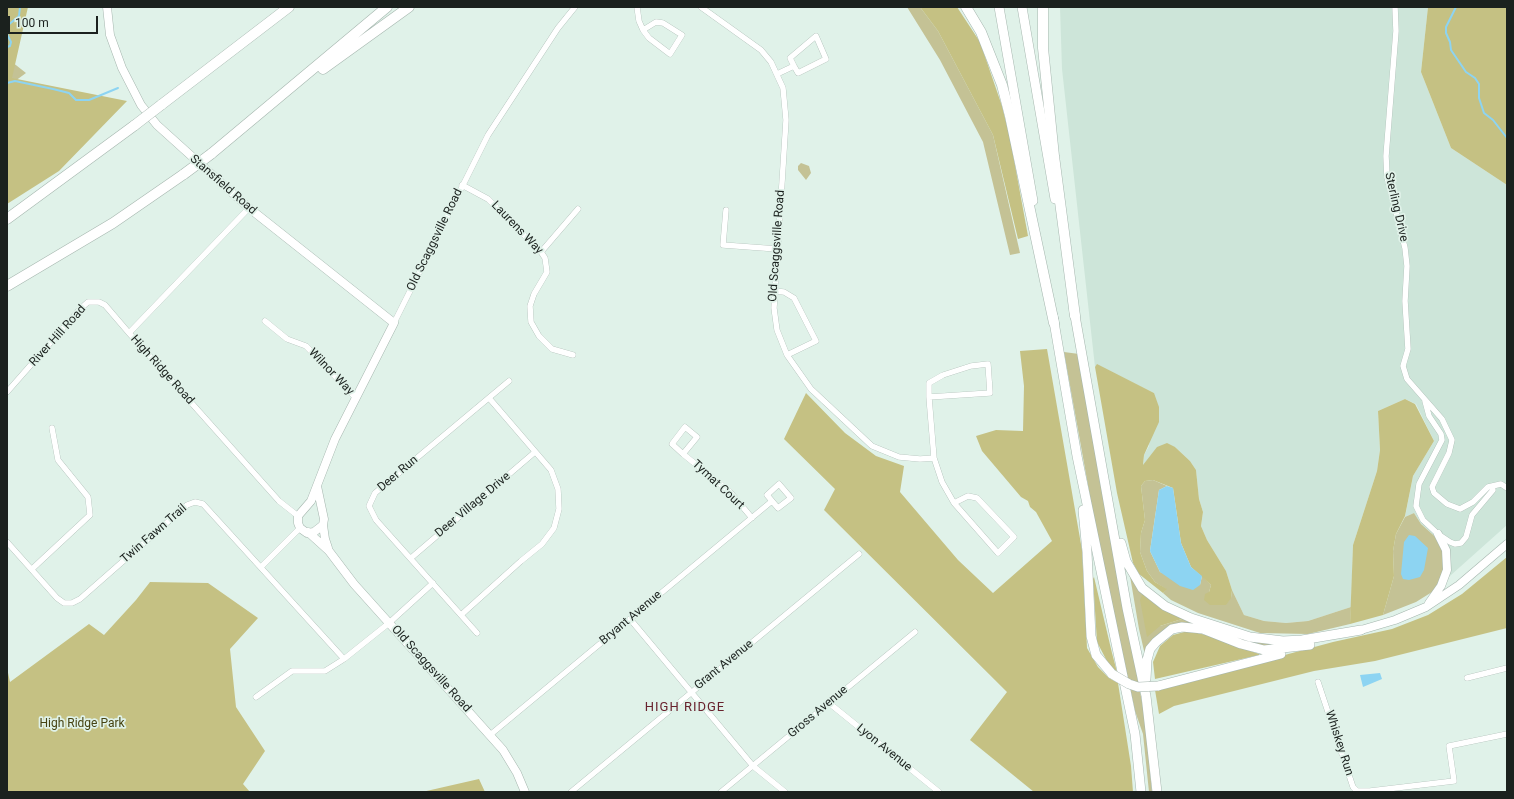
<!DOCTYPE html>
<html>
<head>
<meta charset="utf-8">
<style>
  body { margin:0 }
  #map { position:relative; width:1514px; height:799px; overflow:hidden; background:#e0f2e9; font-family:Roboto,sans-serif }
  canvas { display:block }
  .frame { position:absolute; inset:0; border:8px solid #1b211e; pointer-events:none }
  .scale { position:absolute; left:8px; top:16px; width:90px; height:18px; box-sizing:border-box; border:2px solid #1b211e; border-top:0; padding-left:5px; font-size:12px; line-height:14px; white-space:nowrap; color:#1b211e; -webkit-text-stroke:3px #e0f2e9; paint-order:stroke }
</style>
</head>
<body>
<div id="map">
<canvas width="1514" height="799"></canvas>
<div class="frame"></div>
<div class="scale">100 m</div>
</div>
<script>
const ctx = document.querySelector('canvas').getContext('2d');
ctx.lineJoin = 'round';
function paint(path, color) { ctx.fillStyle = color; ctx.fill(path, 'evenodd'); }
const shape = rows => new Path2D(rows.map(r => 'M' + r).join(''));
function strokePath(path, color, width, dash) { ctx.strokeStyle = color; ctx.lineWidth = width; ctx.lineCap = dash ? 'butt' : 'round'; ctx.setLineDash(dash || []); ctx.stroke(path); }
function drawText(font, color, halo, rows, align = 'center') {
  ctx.font = font + ' Roboto,sans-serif'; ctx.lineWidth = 3.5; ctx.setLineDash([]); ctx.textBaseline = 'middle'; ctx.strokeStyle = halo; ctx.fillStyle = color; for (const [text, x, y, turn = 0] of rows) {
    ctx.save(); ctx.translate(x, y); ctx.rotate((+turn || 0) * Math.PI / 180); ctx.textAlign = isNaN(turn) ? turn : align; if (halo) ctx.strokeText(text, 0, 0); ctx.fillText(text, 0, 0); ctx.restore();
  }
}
paint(shape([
  [1060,7,1428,7,1421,72,1451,148,1507,185,1507,525,1432,592,1441,542,1421,524,1414,513,1405,517,1413,476,1434,441,1416,404,1405,399,1378,411,1380,450,1377,471,1353,545,1351,607,1308,621,1286,623,1264,621,1244,615,1232,590,1226,571,1207,540,1201,526,1203,512,1199,499,1196,470,1190,461,1175,447,1150,458,1143,466,1144,455,1149,446,1154,393,1097,365,1095,367,1062,69]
]), '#cde5d9');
paint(shape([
  [907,7,920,7,938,31,993,135,1020,253,1010,255,983,142,940,60],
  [7,58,26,73,7,87],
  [801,163,809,166,811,173,806,180,798,170,798,166],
  [1064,352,1079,354,1101,484,1145,718,1152,792,1149,792,1143,734,1135,711,1095,524],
  [1153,480,1167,486,1159,490,1150,551,1160,572,1200,585,1202,576,1211,585,1209,592,1231,598,1232,590,1244,615,1264,621,1286,623,1308,621,1351,607,1350,624,1308,634,1260,633,1198,613,1171,600,1163,593,1166,589,1155,582,1147,571,1140,552,1141,533,1145,520,1141,486,1145,481],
  [1414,513,1421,524,1441,542,1445,552,1444,574,1432,592,1416,602,1383,615,1394,576,1393,551,1396,534,1405,517],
  [1130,576,1146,595,1160,626,1185,618,1279,644,1272,648,1178,624,1145,655,1139,629]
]), '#c4c295');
paint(shape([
  [7,7,28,7,12,78,127,101,59,171,7,204],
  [920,7,957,7,980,42,1002,106,1010,138,1028,236,1018,239,993,135,938,31],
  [1428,7,1507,7,1507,185,1451,148,1421,72],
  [1047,349,1082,550,1087,648,1098,667,1109,678,1118,683,1131,766,1133,792,1034,792,970,740,1007,692,824,510,835,489,784,439,806,393,845,433,876,456,904,466,900,492,958,560,993,593,1052,541,1036,512,1030,507,1028,501,1021,497,982,451,976,436,996,430,1023,431,1024,386,1020,351],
  [1097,364,1154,393,1159,407,1159,422,1144,455,1143,465,1157,447,1167,443,1175,447,1190,461,1196,470,1199,499,1203,512,1201,526,1207,540,1226,571,1232,590,1231,598,1226,605,1210,605,1204,600,1205,594,1209,592,1211,585,1191,567,1181,543,1173,488,1153,480,1145,481,1141,486,1145,520,1141,533,1140,552,1147,571,1155,582,1167,589,1163,593,1139,574,1133,563,1117,493,1095,367],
  [1405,399,1415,404,1434,441,1413,476,1405,516,1396,534,1393,551,1394,576,1383,615,1350,624,1353,545,1377,471,1380,450,1378,411],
  [1507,557,1507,628,1375,661,1314,671,1174,706,1159,714,1155,690,1333,642,1392,629,1428,615,1462,594],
  [1094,577,1112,653,1117,672,1109,665,1097,642,1093,579],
  [150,582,208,583,258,618,230,649,236,707,265,751,243,784,250,792,7,792,7,668,10,682,89,624,104,635,136,600],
  [1142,595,1146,595,1185,618,1160,626,1147,637,1140,600],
  [1188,631,1206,635,1259,654,1259,655,1155,679,1153,662,1160,646,1173,635],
  [479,779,485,792,422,792]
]), '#c5c183');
paint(shape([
  [1167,486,1173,488,1181,543,1191,567,1202,576,1200,585,1193,590,1180,586,1160,572,1150,551,1159,490],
  [1409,535,1415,536,1428,548,1424,570,1420,577,1409,580,1403,579,1401,574,1404,542],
  [1380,673,1382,679,1363,687,1360,675]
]), '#8dd4f2');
strokePath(shape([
  [1456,7,1446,27,1446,33,1450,42,1451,50,1466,72,1475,78,1479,84,1479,98,1484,113,1493,120,1507,138],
  [7,26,19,16,20,7],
  [7,34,11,42,10,46,7,47],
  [7,83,15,81,53,89,69,93,76,100,89,100,118,88]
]), '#8dd4f2', 2);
const street = shape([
  [637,7,639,21,643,30,649,38,670,54,682,35,663,23,656,22,643,30],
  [701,7,761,50,771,62,783,88,786,120,774,308,777,330,787,355,811,389,872,446,899,457,920,459,934,458],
  [1395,7,1396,31,1386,156,1387,177,1405,248,1407,266,1405,301,1408,349,1403,366,1407,379,1442,419,1452,440,1449,453,1432,487,1434,493,1447,504,1460,509,1473,502,1488,487,1501,484,1507,488],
  [777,74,794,66,798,73,826,59,816,36,790,58,794,66],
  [462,185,488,199,541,252,545,258,547,272,534,294,530,306,531,322,539,336,552,349,573,355],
  [249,208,129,333,279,501,298,516],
  [726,210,723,245,777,249],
  [541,252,578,209],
  [773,291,784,292,794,298,816,341,787,355],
  [265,321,287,339,306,346,356,398],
  [394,323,488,135,558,28,575,7],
  [7,392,80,309,88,302,99,302,105,305,129,333],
  [929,397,929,383,943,375,971,366,988,364,990,393,929,397,934,458,942,482,954,503,968,496,977,498,1014,537,998,553,954,503],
  [1425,401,1429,416,1441,434,1442,440,1419,484,1416,506,1423,520,1438,534,1450,542,1455,544,1461,543,1466,537,1472,515,1493,490,1492,487],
  [683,454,672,444,685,427,697,437,683,454,730,492,752,518],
  [7,542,57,598,64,603,72,603,80,599,187,505,195,502,203,504,344,659],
  [411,558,535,452],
  [262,566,300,528],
  [32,569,90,515,88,497,58,460,52,428],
  [461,615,521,561,542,544,554,528,559,509,558,489,551,470,489,398],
  [630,619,753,766,785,792],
  [477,633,376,520,369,506,375,493,509,381],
  [1467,678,1507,668],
  [1318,682,1353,787,1357,791,1370,791,1454,781,1449,746,1507,734],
  [256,697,292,671,325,671,344,659,389,623,433,583],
  [829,703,939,792],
  [490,735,772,501,778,508,791,498,779,484,767,495,772,501],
  [571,792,859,554],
  [721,792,915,632]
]);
const secondary = shape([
  [107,7,110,35,122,68,141,105,157,125,249,208,394,323,335,439,311,501,298,516,298,523,300,528,307,533,314,532,323,525,324,519,317,486],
  [323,525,325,539,328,548],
  [308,532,329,551,354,584,503,750,517,773,525,792],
  [1429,603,1441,586,1447,570,1446,550,1438,534],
  [1361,630,1395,620,1426,607,1459,585,1507,544]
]);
const primary = shape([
  [999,7,1033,201],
  [1022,7,1055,199],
  [1074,310,1127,608,1146,696,1157,792],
  [1053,316,1077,456,1135,734,1141,792],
  [1083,510,1087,552,1091,636,1096,655,1112,674],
  [1121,543,1126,561,1142,588,1165,606,1191,618,1250,637,1283,641,1302,640,1361,630],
  [1146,679,1147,660,1150,649,1156,642,1172,629,1182,627,1203,629,1241,644,1264,650,1310,645],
  [1158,686,1281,654]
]);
const highway = shape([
  [966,7,981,32,1002,85,1010,116,1054,323],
  [1043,7,1043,48,1054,156,1075,316],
  [323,69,409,7],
  [161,105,289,7],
  [211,154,387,7],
  [7,219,135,125],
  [7,286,113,223,184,174]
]);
strokePath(street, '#a5b6ae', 6);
strokePath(secondary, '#a5b6ae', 9);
strokePath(primary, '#a5b6ae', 10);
strokePath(highway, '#a5b6ae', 11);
strokePath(street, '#fff', 5.5);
strokePath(secondary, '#fff', 8);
strokePath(primary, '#fff', 9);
strokePath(highway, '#fff', 10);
const primaryBridge = shape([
  [1112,674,1129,684,1138,687,1158,686]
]);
const highwayBridge = shape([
  [135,125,161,105],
  [184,174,211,154]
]);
strokePath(primaryBridge, '#a5b6ae', 10, []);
strokePath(highwayBridge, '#a5b6ae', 11, []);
strokePath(primaryBridge, '#fff', 9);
strokePath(highwayBridge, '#fff', 10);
drawText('12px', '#1b211e', '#e0f2e9', [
  ["Stansfield Road",223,185,41],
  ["Sterling Drive",1396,207,77],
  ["Laurens Way",517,228,46],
  ["Old Scaggsville Road",435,240,-64],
  ["Old Scaggsville Road",777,246,-86],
  ["River Hill Road",58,336,-48],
  ["High Ridge Road",162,370,48],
  ["Wilnor Way",331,372,46],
  ["Deer Run",398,474,-40],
  ["Tymat Court",718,485,43],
  ["Deer Village Drive",473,505,-40],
  ["Twin Fawn Trail",154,534,-41],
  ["Bryant Avenue",631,618,-40],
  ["Grant Avenue",724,665,-39],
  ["Old Scaggsville Road",431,669,48],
  ["Gross Avenue",818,712,-40],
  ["Whiskey Run",1339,743,72],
  ["Lyon Avenue",884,748,39]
]);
drawText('12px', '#464312', '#e0f2e9', [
  ["High Ridge Park",82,724]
]);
ctx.letterSpacing = '1px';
drawText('13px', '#68222d', '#e0f2e9', [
  ["HIGH RIDGE",685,708]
]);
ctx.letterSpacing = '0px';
</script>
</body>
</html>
